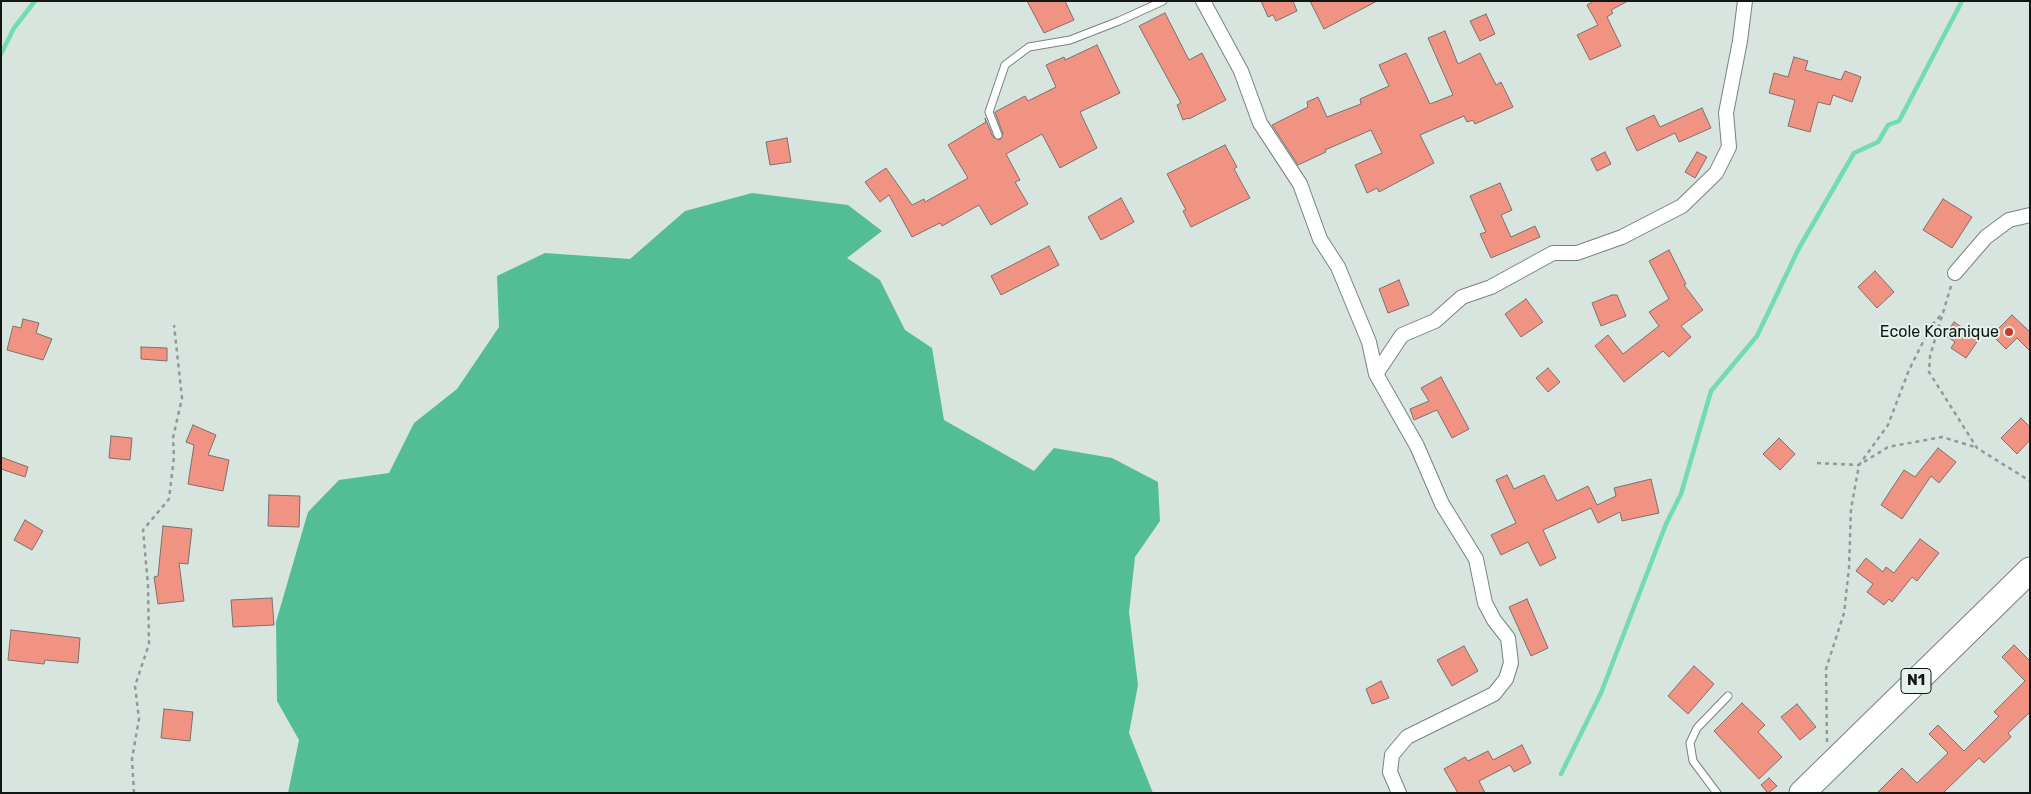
<!DOCTYPE html>
<html>
<head>
<meta charset="utf-8">
<style>
  body { margin:0 }
  #map { position:relative; width:2031px; height:794px; overflow:hidden; background:#d8e5df; font-family:Rubik,sans-serif }
  canvas { display:block }
  .frame { position:absolute; inset:0; border:2px solid #121614; pointer-events:none }
</style>
</head>
<body>
<div id="map">
<canvas width="2031" height="794"></canvas>
<div class="frame"></div>
</div>
<script>
const ctx = document.querySelector('canvas').getContext('2d');
ctx.lineJoin = 'round';
function paint(path, color) { ctx.fillStyle = color; ctx.fill(path, 'evenodd'); }
const shape = rows => new Path2D(rows.map(r => 'M' + r).join(''));
function strokePath(path, color, width, dash) { ctx.strokeStyle = color; ctx.lineWidth = width; ctx.lineCap = dash ? 'butt' : 'round'; ctx.setLineDash(dash || []); ctx.stroke(path); }
function drawText(font, color, halo, rows, align = 'center') {
  ctx.font = font + ' Rubik,sans-serif'; ctx.lineWidth = 4; ctx.setLineDash([]); ctx.textBaseline = 'middle'; ctx.strokeStyle = halo; ctx.fillStyle = color; for (const [text, x, y, turn = 0] of rows) {
    ctx.save(); ctx.translate(x, y); ctx.rotate((+turn || 0) * Math.PI / 180); ctx.textAlign = isNaN(turn) ? turn : align; if (halo) ctx.strokeText(text, 0, 0); ctx.fillText(text, 0, 0); ctx.restore();
  }
}
paint(shape([
  [752,193,848,205,882,231,847,258,880,280,905,330,932,348,944,420,1034,471,1054,448,1112,458,1158,482,1160,521,1135,557,1129,612,1138,685,1129,733,1153,793,288,793,299,740,277,701,276,622,308,512,339,480,389,473,414,423,457,389,499,327,497,276,545,253,630,259,685,211]
]), '#53be95');
strokePath(shape([
  [1,54,14,28,35,1],
  [1561,774,1601,693,1666,524,1681,494,1711,391,1757,336,1799,248,1854,153,1878,142,1888,125,1899,121,1962,1]
]), '#72dbb1', 4.5);
const building = shape([
  [1027,1,1065,1,1074,20,1044,33,1027,1],
  [1261,1,1293,1,1297,11,1276,21,1273,15,1268,17,1261,1],
  [1310,1,1377,1,1324,29,1310,1],
  [1594,1,1628,1,1611,10,1613,13,1607,17,1621,46,1590,60,1577,35,1598,25,1587,5,1594,1],
  [1165,13,1189,60,1202,53,1226,100,1189,119,1188,118,1183,120,1177,105,1181,103,1139,26,1165,13],
  [1486,14,1495,34,1480,41,1470,21,1486,14],
  [1445,31,1458,64,1480,53,1496,85,1501,82,1513,107,1475,124,1473,120,1467,122,1464,116,1420,135,1434,163,1379,192,1377,188,1367,193,1355,165,1382,153,1371,130,1325,150,1326,152,1298,165,1272,125,1308,107,1307,102,1318,97,1327,117,1361,104,1360,99,1389,86,1379,65,1406,53,1430,104,1453,95,1428,38,1445,31],
  [1097,45,1120,93,1080,112,1097,148,1060,168,1042,134,1006,154,1020,180,1015,182,1028,204,991,225,979,205,942,226,940,223,912,237,889,195,880,202,865,182,886,168,912,205,924,199,925,202,968,178,948,145,986,122,985,118,993,137,1000,140,1003,134,995,112,1025,96,1028,101,1056,87,1046,65,1064,57,1065,60,1097,45],
  [1794,57,1808,61,1805,70,1841,80,1845,71,1861,77,1852,102,1833,95,1830,105,1818,102,1810,132,1788,126,1795,100,1769,93,1774,73,1788,77,1794,57],
  [1702,108,1711,128,1679,142,1675,133,1637,151,1626,128,1654,115,1660,127,1702,108],
  [787,138,791,162,770,165,766,142,787,138],
  [1225,145,1237,167,1234,169,1250,198,1191,227,1183,211,1186,210,1167,174,1225,145],
  [1605,152,1611,164,1597,171,1591,159,1605,152],
  [1697,152,1707,157,1695,178,1685,172,1697,152],
  [1500,183,1512,210,1501,215,1511,237,1535,226,1540,237,1491,258,1480,234,1486,232,1470,196,1500,183],
  [1121,198,1134,222,1101,240,1088,217,1121,198],
  [1943,199,1972,217,1952,248,1923,230,1943,199],
  [1049,246,1059,265,1001,295,991,276,1049,246],
  [1669,250,1686,284,1684,285,1703,310,1681,326,1691,337,1669,357,1663,351,1624,382,1595,346,1608,335,1623,354,1659,326,1649,312,1669,299,1649,261,1669,250],
  [1875,271,1894,292,1877,308,1858,287,1875,271],
  [1399,280,1409,305,1388,313,1379,289,1399,280],
  [1612,295,1617,295,1626,316,1601,326,1592,303,1612,295],
  [1526,299,1543,322,1521,337,1505,314,1526,299],
  [2012,315,2030,332,2030,351,2017,338,2006,349,1992,335,2012,315],
  [23,319,39,323,36,333,52,339,43,360,7,350,13,326,21,328,23,319],
  [1954,322,1979,339,1966,358,1951,348,1955,342,1945,335,1954,322],
  [141,347,167,348,167,361,141,359,141,347],
  [1548,368,1560,382,1548,392,1536,378,1548,368],
  [1441,377,1469,429,1452,438,1437,410,1414,420,1410,409,1429,401,1421,388,1441,377],
  [2021,418,2030,427,2030,440,2017,454,2001,438,2021,418],
  [193,425,216,435,208,455,229,460,223,491,188,484,194,445,186,442,193,425],
  [111,436,132,438,130,460,109,458,111,436],
  [1779,438,1795,454,1780,470,1763,454,1779,438],
  [1938,448,1956,462,1939,483,1931,476,1902,519,1881,505,1904,470,1915,477,1938,448],
  [1,457,28,467,25,477,1,469,1,457],
  [1507,475,1514,489,1544,475,1557,501,1588,486,1597,505,1616,496,1614,488,1651,479,1659,513,1622,521,1620,512,1598,523,1591,508,1543,530,1556,558,1540,566,1528,542,1501,555,1491,535,1516,523,1496,480,1507,475],
  [269,495,300,496,299,527,268,526,269,495],
  [25,520,43,531,32,550,14,540,25,520],
  [163,526,192,529,188,564,179,563,184,601,158,604,154,577,158,576,163,526],
  [1920,539,1939,553,1917,581,1912,577,1892,602,1889,599,1884,605,1867,592,1873,584,1856,571,1866,558,1883,572,1886,567,1894,573,1920,539],
  [272,598,274,625,233,627,231,600,272,598],
  [1527,599,1548,648,1531,656,1509,607,1527,599],
  [11,630,80,638,78,663,45,660,44,664,8,660,11,630],
  [2014,645,2030,661,2030,712,2008,733,2011,737,1984,763,1979,758,1943,793,1877,793,1902,768,1917,783,1948,753,1929,734,1938,725,1964,751,1999,716,1994,712,2025,681,2002,657,2014,645],
  [1464,646,1478,671,1452,686,1437,660,1464,646],
  [1694,666,1714,684,1688,714,1668,696,1694,666],
  [1381,681,1389,698,1372,704,1366,689,1381,681],
  [1742,703,1765,725,1758,732,1782,757,1759,779,1714,731,1742,703],
  [1797,704,1816,727,1800,740,1781,717,1797,704],
  [164,709,193,712,190,741,161,738,164,709],
  [1522,745,1531,763,1514,772,1510,765,1479,781,1485,793,1458,793,1444,769,1465,757,1468,761,1488,751,1493,760,1522,745],
  [1769,778,1777,786,1768,793,1761,785,1769,778]
]);
paint(building, '#f09383');
strokePath(building, '#7c706d', 1);
const lane = shape([
  [998,135,989,112,1005,65,1029,47,1070,40,1119,21,1163,1],
  [1717,793,1693,761,1690,743,1697,728,1728,696]
]);
const street = shape([
  [1203,1,1241,71,1260,123,1300,184,1320,239,1338,267,1369,342,1376,374,1417,446,1442,504,1476,559,1485,603,1494,620,1508,638,1511,663,1506,679,1494,694,1407,737,1392,755,1390,772,1399,793],
  [1955,273,1986,237,2009,220,2030,215],
  [1376,374,1402,335,1435,321,1462,297,1491,287,1553,253,1577,253,1622,237,1682,206,1716,173,1729,147,1726,113,1740,41,1745,1]
]);
const highway = shape([
  [1802,793,2030,570]
]);
strokePath(lane, '#78837e', 9);
strokePath(street, '#78837e', 16);
strokePath(highway, '#78837e', 27);
strokePath(shape([
  [1951,286,1930,356,1929,372,1977,448,2030,481],
  [1817,463,1859,465,1888,447,1942,437,1975,447],
  [1827,742,1826,669,1844,613,1849,568,1851,509,1859,465,1888,425,1909,370,1931,326,1943,313],
  [134,793,132,759,139,719,135,686,149,644,148,585,143,530,169,499,174,457,173,438,182,398,174,325]
]), '#909a96', 2.5, [4, 4]);
strokePath(lane, '#fff', 7);
strokePath(street, '#fff', 14);
strokePath(highway, '#fff', 25);
for (const [x, y, r, color] of [
  [2009,332,5,"#c63929"]
]) { const dot = new Path2D(); dot.arc(x, y, r, 0, 2 * Math.PI); ctx.fillStyle = color; ctx.fill(dot); strokePath(dot, '#e5f2ec', 2); }
for (const [x, y, w] of [
  [1916,681,30]
]) { const box = new Path2D(); box.roundRect(x - w / 2, y - 12.5, w, 25, 4); ctx.fillStyle = '#e5f2ec'; ctx.fill(box); strokePath(box, '#121614', 1); }
drawText('bold 15px', '#121614', null, [
  ["N1",1916,681]
]);
drawText('16px', '#121614', '#e5f2ec', [
  ["Ecole Koranique",1999,332]
], 'right');
</script>
</body>
</html>
